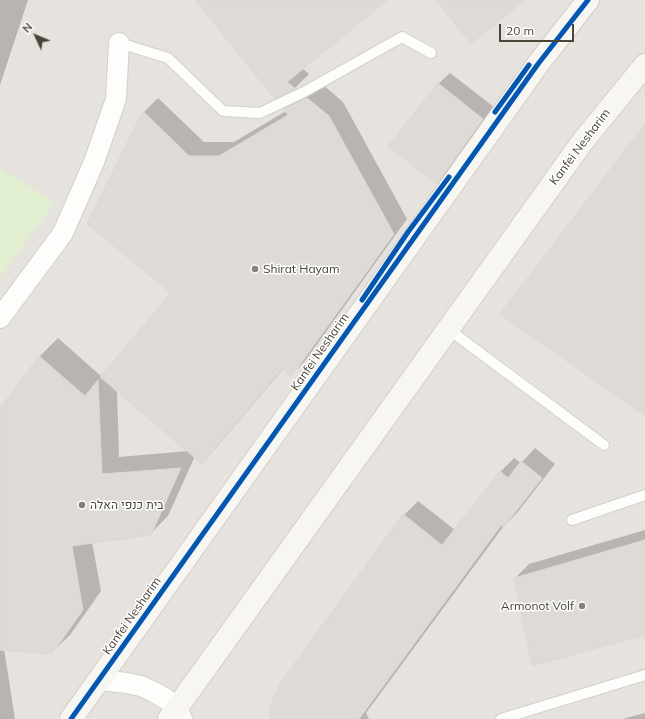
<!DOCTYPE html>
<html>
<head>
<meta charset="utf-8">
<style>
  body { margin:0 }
  #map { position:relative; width:645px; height:719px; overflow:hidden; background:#f4f2ee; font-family:Mulish,sans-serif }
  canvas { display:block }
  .north { position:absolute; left:16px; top:16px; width:40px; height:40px; -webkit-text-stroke:3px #fff; paint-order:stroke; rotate:314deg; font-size:11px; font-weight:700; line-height:16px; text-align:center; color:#4b4439 }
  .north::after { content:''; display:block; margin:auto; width:14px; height:18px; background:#4b4439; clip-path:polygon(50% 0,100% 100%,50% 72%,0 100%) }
  .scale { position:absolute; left:499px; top:24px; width:75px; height:18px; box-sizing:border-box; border:2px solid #4b4439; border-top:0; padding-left:5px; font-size:12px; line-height:14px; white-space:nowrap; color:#4b4439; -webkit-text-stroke:3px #fff; paint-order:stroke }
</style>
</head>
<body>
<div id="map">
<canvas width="645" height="719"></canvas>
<div class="north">N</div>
<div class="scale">20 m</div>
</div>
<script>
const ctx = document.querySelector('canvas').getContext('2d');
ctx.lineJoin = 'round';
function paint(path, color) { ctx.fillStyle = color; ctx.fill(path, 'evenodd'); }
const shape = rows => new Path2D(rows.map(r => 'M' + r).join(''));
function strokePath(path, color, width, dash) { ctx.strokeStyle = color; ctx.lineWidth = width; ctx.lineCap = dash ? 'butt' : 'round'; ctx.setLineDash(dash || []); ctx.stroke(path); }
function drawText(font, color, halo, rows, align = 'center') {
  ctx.font = font + ' Mulish,Heebo,sans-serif'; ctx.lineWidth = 3; ctx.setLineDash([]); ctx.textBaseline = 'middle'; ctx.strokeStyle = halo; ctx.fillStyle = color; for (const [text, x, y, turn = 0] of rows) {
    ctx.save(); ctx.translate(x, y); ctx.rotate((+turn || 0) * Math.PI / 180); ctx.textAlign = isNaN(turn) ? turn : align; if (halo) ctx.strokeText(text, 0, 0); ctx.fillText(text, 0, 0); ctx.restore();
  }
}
paint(shape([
  [0,0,645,0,645,719,0,719]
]), '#e6e2de');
paint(shape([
  [0,168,55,202,0,278]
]), '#e1eecf');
paint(shape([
  [0,0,28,0,0,85],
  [196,0,387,0,302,68,309,74,295,88,275,97],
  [450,73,494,107,448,172,437,183,438,84],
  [322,84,343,102,407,219,305,361,291,375,284,368,216,448,202,462,195,456,168,516,150,534,92,542,101,591,70,635,51,653,4,649,15,719,0,719,0,409,40,356,58,338,102,377,173,293,144,112,158,98,204,142,234,142,286,111,285,109,299,95],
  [117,390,189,451,119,457],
  [535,448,555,464,517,513,503,527,366,713,369,719,271,719,282,682,404,515,418,501,455,530,500,472,514,458,521,463],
  [645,530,645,633,515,578,529,564],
  [645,713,645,719,622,719]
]), '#0003');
const building = shape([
  [195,0,388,0,287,82,296,89,275,99,195,0],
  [436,0,525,0,471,44,436,0],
  [438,83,483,119,437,184,388,146,438,83],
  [307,98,329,116,394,234,291,377,283,368,202,464,100,377,171,293,87,224,143,111,189,156,219,156,288,115,283,109,307,98],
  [645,124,645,416,500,314,645,124],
  [39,356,85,396,98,380,102,474,181,468,151,535,72,546,83,610,52,654,0,650,0,408,39,356],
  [521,461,542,478,503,528,502,524,359,719,270,719,270,706,281,682,403,514,442,545,500,471,508,478,521,461],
  [645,540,645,635,532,666,514,578,645,540]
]);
paint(building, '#dedbd6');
strokePath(building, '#dcd9d4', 1);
const lane = shape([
  [119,43,168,58,223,111,260,113,304,92,402,37,431,53],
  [448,329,604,445],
  [572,520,645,495],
  [501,719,645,675]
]);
const street = shape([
  [0,318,63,233,94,162,116,99,119,43],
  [99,680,127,683,141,686,154,692,166,699,177,709,182,719]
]);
const secondary = shape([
  [71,719,538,64,588,0],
  [169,719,583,141,645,65]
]);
strokePath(lane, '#d2d0cb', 12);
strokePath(street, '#d2d0cb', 22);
strokePath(secondary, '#d3cfc5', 24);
strokePath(lane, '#fdfdfc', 10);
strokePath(street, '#fdfdfc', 20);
strokePath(secondary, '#f7f6f1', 22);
strokePath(shape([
  [495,112,529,65],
  [362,300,408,232,449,177],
  [71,719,538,64,588,0]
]), '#0057b8', 5);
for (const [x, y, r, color] of [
  [255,269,4,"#868178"],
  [82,505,4,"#868178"],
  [582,606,4,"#868178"]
]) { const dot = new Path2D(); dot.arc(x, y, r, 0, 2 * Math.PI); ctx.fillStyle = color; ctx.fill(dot); strokePath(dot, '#fff', 1.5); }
drawText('12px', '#4b4439', '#fff', [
  ["Kanfei Nesharim",580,147,-53],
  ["Kanfei Nesharim",320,352,-55],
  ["Kanfei Nesharim",132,616,-55]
]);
drawText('12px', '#4b4439', '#fff', [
  ["Shirat Hayam",263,269],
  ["בית כנפי האלה",90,505],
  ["Armonot Volf",574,606,"right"]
], 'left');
</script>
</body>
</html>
